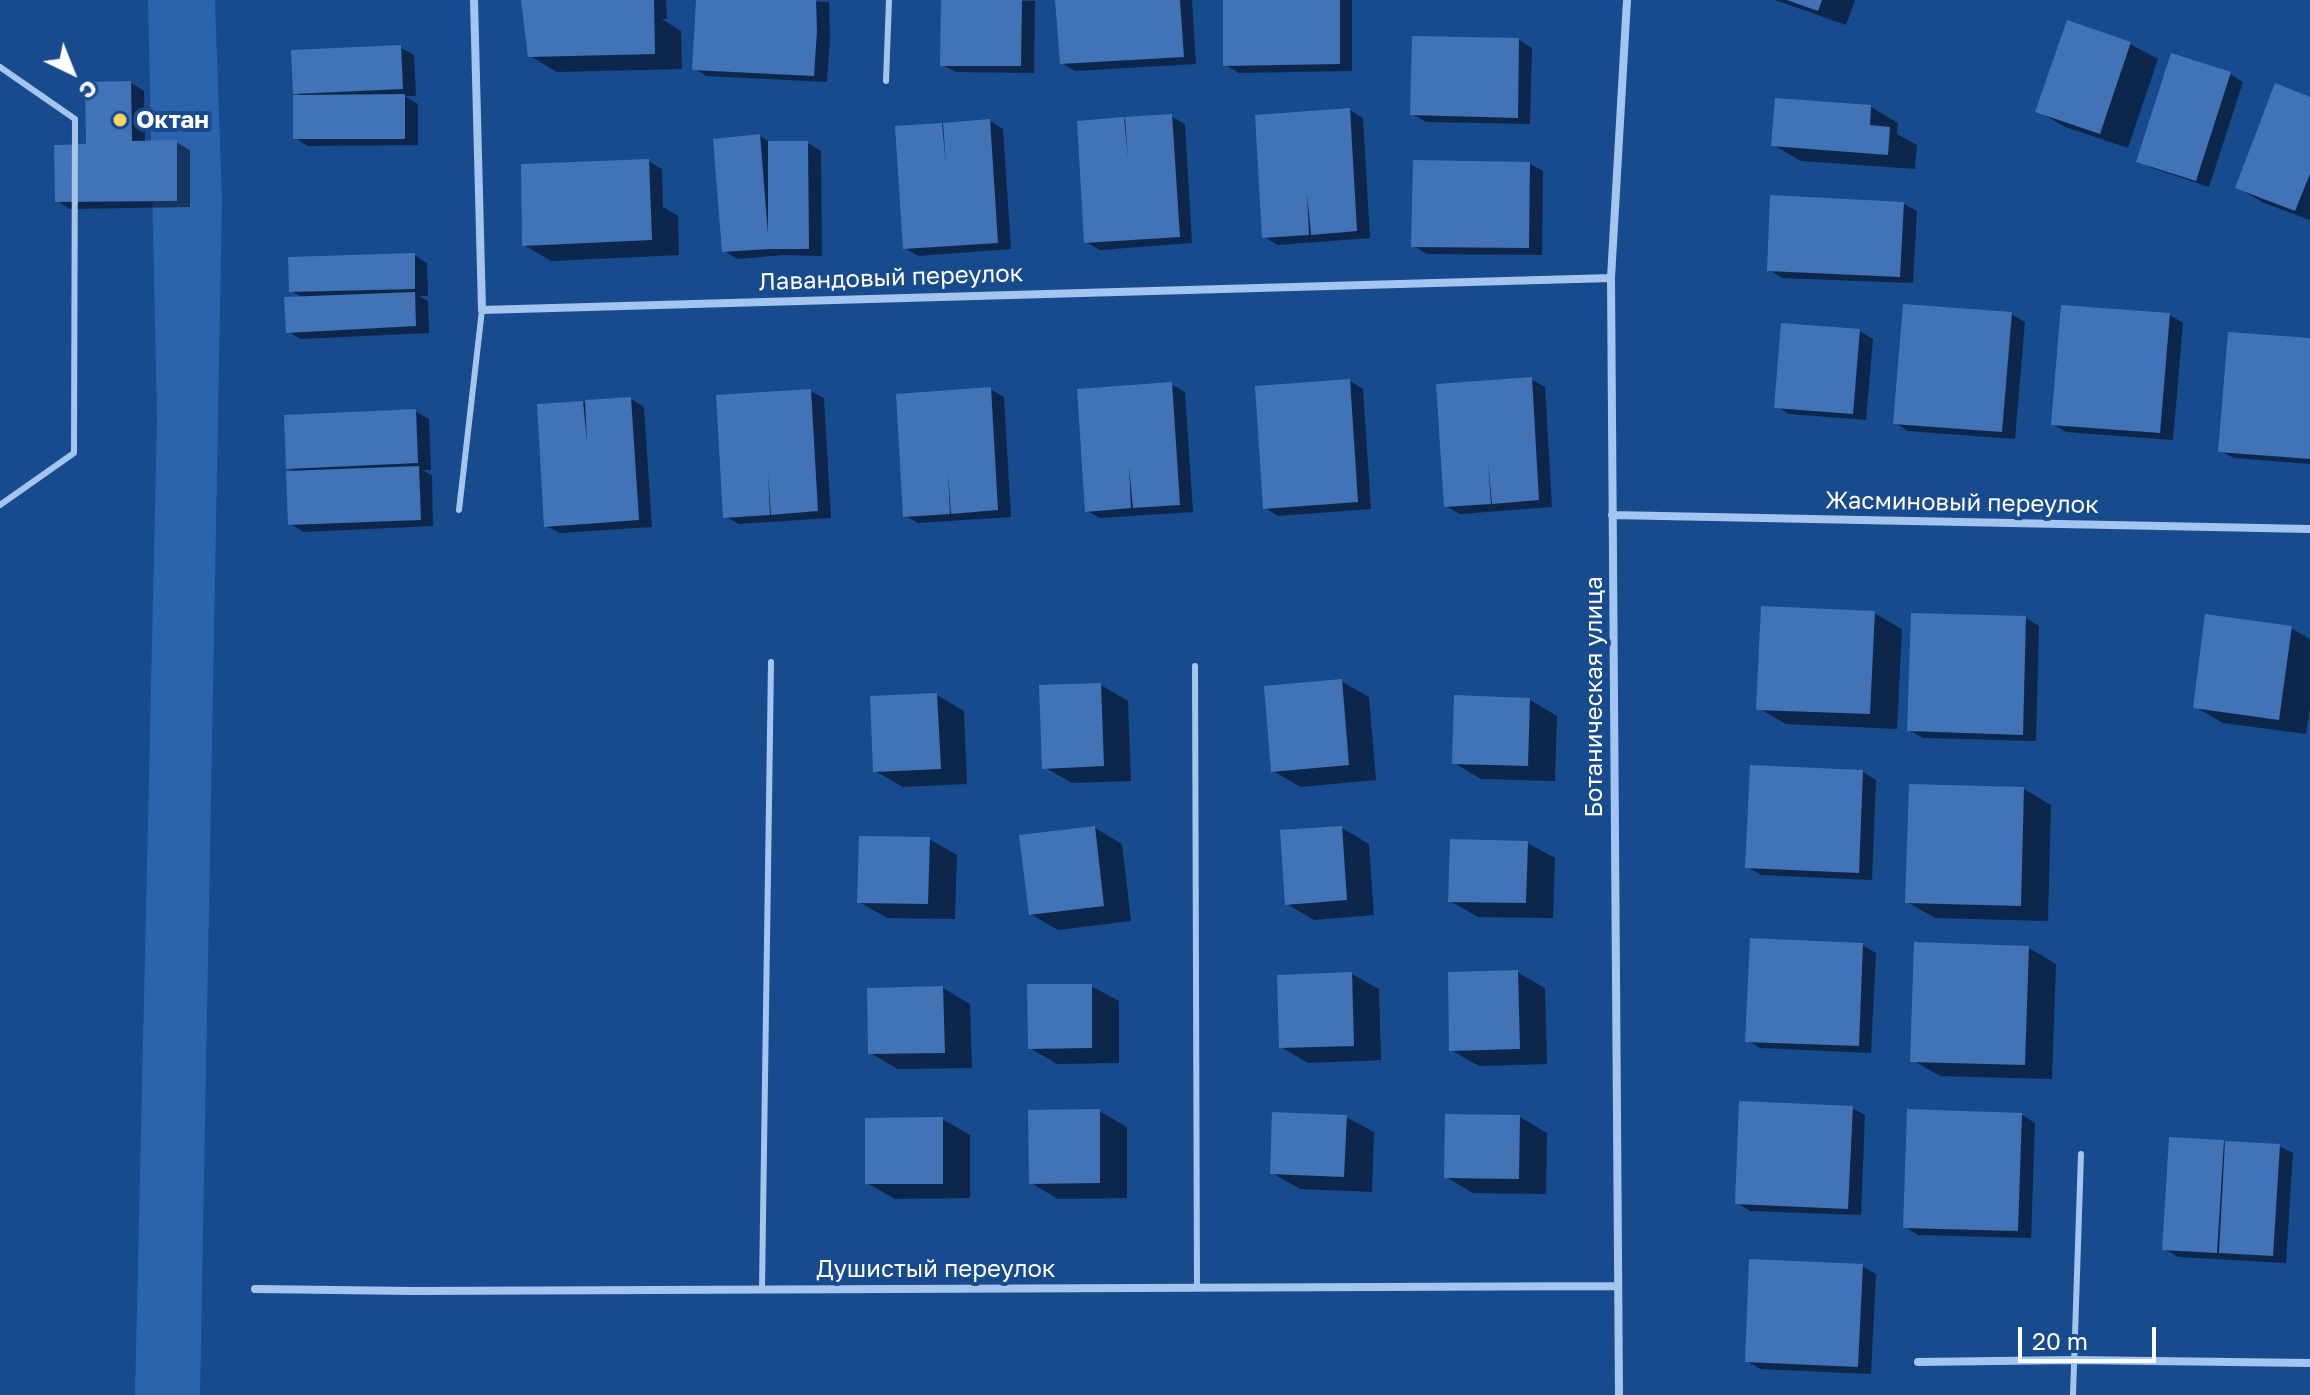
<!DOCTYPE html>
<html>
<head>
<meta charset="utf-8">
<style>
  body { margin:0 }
  #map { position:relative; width:2310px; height:1395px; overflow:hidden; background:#184a8e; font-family:"Golos Text",sans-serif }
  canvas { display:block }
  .north { position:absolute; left:32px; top:32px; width:80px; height:80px; -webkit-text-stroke:6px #184a8e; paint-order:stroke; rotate:137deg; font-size:22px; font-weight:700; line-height:32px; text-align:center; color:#fff }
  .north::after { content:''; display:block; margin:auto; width:28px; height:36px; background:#fff; clip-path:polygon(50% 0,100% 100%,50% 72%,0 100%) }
  .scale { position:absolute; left:2018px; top:1327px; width:138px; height:36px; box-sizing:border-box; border:4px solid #fff; border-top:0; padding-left:10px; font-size:24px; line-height:28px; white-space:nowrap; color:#fff; -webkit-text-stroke:6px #184a8e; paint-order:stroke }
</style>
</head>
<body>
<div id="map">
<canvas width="2310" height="1395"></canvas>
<div class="north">С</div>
<div class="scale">20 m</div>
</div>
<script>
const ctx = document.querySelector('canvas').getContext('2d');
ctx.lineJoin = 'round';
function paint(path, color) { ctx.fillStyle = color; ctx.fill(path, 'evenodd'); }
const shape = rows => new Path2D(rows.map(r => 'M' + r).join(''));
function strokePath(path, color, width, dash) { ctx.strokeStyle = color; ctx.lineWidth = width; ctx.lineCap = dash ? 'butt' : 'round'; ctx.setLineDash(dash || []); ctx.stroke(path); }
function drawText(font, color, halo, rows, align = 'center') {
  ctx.font = font + ' "Golos Text",sans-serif'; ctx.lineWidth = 8; ctx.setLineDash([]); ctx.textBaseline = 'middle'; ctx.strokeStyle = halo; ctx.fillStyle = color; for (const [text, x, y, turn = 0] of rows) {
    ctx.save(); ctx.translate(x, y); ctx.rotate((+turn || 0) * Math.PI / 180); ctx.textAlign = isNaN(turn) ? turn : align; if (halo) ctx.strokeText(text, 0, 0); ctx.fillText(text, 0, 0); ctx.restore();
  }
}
paint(shape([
  [148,0,215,0,222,200,200,1395,135,1395,157,420]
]), '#2b63ac');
paint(shape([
  [523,0,666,0,667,19,662,19,681,31,682,69,557,72,530,56],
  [698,0,829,2,830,39,827,82,707,76,694,69],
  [943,0,1035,1,1034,73,956,72,942,65],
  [1057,0,1192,0,1196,64,1075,71,1061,63],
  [1225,0,1352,0,1352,71,1239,73,1225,65],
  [1775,0,1855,0,1846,25],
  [1519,40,1532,48,1530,124,1426,122,1412,114],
  [2130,44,2158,59,2128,148,2065,127,2038,111],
  [401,48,414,55,416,96,404,96,418,104,418,145,308,146,295,138,303,97,295,92],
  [2230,74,2243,82,2209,187,2152,168,2138,161],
  [131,83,144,91,145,142,176,142,190,150,190,207,70,209,57,201,88,146],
  [2310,99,2310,220,2264,203,2237,187],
  [1871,107,1898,123,1897,134,1917,145,1915,169,1801,161,1773,145],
  [1350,110,1363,118,1370,238,1278,245,1264,237],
  [1171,116,1185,124,1192,243,1100,250,1086,242,1079,123],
  [990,121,1003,129,1011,249,918,256,905,248,897,128],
  [760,136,772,143,808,143,821,151,822,256,784,255,737,259,724,251],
  [648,161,662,169,663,207,678,216,679,255,551,261,524,245],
  [1530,164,1543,171,1542,255,1427,254,1414,246],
  [1904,204,1917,211,1913,283,1782,278,1769,270],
  [414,255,427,263,428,296,419,296,428,301,429,333,301,339,287,331,303,298,291,291],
  [2011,314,2025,322,2015,439,1908,431,1895,423],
  [2170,315,2183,323,2173,440,2066,432,2053,424],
  [1859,331,1873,339,1866,420,1789,414,1776,406],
  [2310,340,2310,464,2234,458,2220,451],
  [1531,379,1545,387,1552,507,1460,514,1446,506],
  [1350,381,1363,389,1371,509,1278,516,1265,508],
  [1171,384,1185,392,1193,512,1100,518,1087,511],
  [990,389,1004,397,1011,517,918,523,905,516],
  [810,391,824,398,831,518,739,524,725,517],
  [631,399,644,407,652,527,560,533,546,526,539,406],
  [415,411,429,419,431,470,422,470,432,475,433,526,304,532,290,524,297,473,288,468],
  [1874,613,1902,629,1897,729,1786,724,1758,708],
  [2026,618,2039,626,2036,741,1923,738,1909,730],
  [2291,628,2310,639,2310,708,2306,734,2223,723,2195,707],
  [1341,681,1369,697,1376,780,1301,787,1273,771],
  [1101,685,1128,701,1131,781,1072,783,1044,767],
  [937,695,964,711,967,784,903,787,875,771],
  [1530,700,1557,716,1555,781,1481,779,1454,763],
  [1863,772,1876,780,1872,880,1761,875,1748,867],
  [2024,789,2051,805,2048,921,1935,918,1907,902],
  [1095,828,1122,844,1131,921,1058,930,1030,914],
  [1342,828,1369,844,1374,915,1314,920,1287,904],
  [929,839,957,855,955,919,887,918,859,902],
  [1527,843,1555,858,1553,918,1478,917,1450,901],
  [1862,945,1876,953,1871,1053,1760,1048,1747,1040],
  [2029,948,2056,964,2052,1079,1940,1076,1912,1060],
  [1517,972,1545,988,1547,1064,1479,1066,1451,1050],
  [1352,974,1379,989,1381,1060,1308,1063,1281,1047],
  [1091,986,1119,1001,1119,1063,1057,1064,1030,1048],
  [943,988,970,1004,972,1068,898,1069,870,1053],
  [1852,1108,1865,1115,1861,1215,1750,1211,1737,1203],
  [1099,1111,1127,1127,1127,1198,1058,1199,1031,1183],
  [2022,1115,2035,1123,2031,1238,1918,1235,1905,1227],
  [1346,1117,1374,1132,1372,1192,1300,1189,1272,1173],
  [1520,1117,1547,1133,1546,1194,1473,1193,1446,1177],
  [942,1119,970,1135,970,1198,895,1199,867,1183],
  [2171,1139,2279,1146,2293,1153,2286,1263,2178,1257,2165,1249],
  [1862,1266,1876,1274,1871,1374,1760,1369,1747,1361]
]), '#0007');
paint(shape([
  [521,0,654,0,655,54,528,57],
  [696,0,816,0,817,31,814,76,692,70],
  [941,0,1022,0,1021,66,940,66],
  [1055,0,1180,0,1184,57,1060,64],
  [1223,0,1340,0,1340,64,1223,66],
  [1787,0,1822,0,1818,11],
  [2067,20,2131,42,2100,134,2035,112],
  [1412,36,1519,38,1518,118,1410,115],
  [401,45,403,89,293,94,291,50],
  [2171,53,2231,72,2196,181,2136,162],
  [131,81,132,141,177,140,177,201,55,202,54,145,86,144,85,82],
  [2275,83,2310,97,2310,174,2295,211,2235,188],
  [405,94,405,139,293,139,293,95],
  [1775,98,1871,105,1870,125,1890,127,1888,155,1771,146],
  [1350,108,1357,231,1311,235,1307,193,1309,235,1262,238,1255,115],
  [1172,114,1180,237,1084,243,1077,121,1124,117,1128,159,1125,117],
  [990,119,998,243,903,249,895,126,942,123,946,165,943,123],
  [760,134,768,234,768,141,808,141,809,249,769,249,722,252,713,139],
  [649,159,652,240,522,246,521,164],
  [1413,160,1530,162,1529,248,1411,247],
  [1770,195,1904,202,1900,277,1767,271],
  [415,253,415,289,289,292,288,257],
  [415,292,416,326,286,333,284,297],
  [1903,304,2012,312,2002,432,1893,424],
  [2061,305,2170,313,2160,433,2051,425],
  [1781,323,1860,329,1853,414,1774,408],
  [2228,332,2310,338,2310,459,2218,452],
  [1532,377,1539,500,1492,504,1488,462,1491,504,1444,507,1436,384],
  [1350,379,1358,502,1263,509,1255,386],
  [1172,382,1180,505,1133,508,1129,466,1131,508,1085,512,1077,389],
  [991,387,998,510,951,514,948,472,950,514,903,517,896,394],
  [811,389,818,511,771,515,768,473,770,515,723,518,716,395],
  [631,397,639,520,544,527,537,404,583,401,587,442,585,400],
  [416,409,418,463,286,469,284,415],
  [419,466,421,520,288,525,286,471],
  [1761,606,1875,611,1870,714,1756,710],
  [1911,613,2026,616,2023,735,1907,731],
  [2205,614,2292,626,2279,720,2193,708],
  [1342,679,1349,765,1271,772,1264,686],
  [1101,683,1104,766,1042,769,1039,685],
  [937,693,941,769,873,772,870,696],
  [1454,695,1530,698,1528,766,1452,764],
  [1750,765,1863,770,1859,873,1745,868],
  [1909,784,2024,787,2021,906,1905,903],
  [1095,826,1104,906,1029,915,1019,835],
  [1342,826,1347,900,1285,905,1280,830],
  [859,836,930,837,928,904,857,903],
  [1450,839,1528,841,1526,903,1448,902],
  [1750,938,1863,943,1859,1046,1745,1042],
  [1914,942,2029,946,2025,1065,1910,1062],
  [1518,970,1520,1049,1449,1051,1448,972],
  [1352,972,1354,1046,1279,1048,1277,975],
  [1027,984,1092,984,1092,1048,1028,1049],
  [943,986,945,1053,868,1054,867,988],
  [1739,1101,1853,1106,1848,1209,1735,1204],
  [1100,1109,1100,1183,1029,1184,1028,1110],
  [1907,1109,2022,1113,2018,1231,1903,1228],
  [1272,1112,1347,1115,1344,1177,1270,1174],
  [1445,1114,1520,1115,1519,1179,1444,1178],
  [943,1117,943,1184,865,1184,865,1118],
  [2169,1137,2224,1140,2217,1253,2162,1250],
  [2225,1141,2280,1144,2273,1256,2219,1253],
  [1749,1259,1863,1264,1858,1367,1745,1362]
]), '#4173b6');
strokePath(shape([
  [0,67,75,119,74,453,0,505],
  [886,81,889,0],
  [459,510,482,310],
  [1195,666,1197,1288],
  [762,1289,771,662],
  [2073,1395,2081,1154]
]), '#a4c5ef', 6);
strokePath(shape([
  [474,0,482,310,1611,278],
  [1612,515,2310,529],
  [255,1289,413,1291,1618,1286],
  [1918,1362,2074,1360,2310,1363],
  [1619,1395,1611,278,1627,0]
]), '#a4c5ef', 8);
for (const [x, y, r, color] of [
  [120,120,8,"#ffd462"]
]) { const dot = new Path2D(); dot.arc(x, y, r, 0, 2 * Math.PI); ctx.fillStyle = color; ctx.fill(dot); strokePath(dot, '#184a8e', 3); }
drawText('bold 24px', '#fff', '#184a8e', [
  ["Октан",136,120]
], 'left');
drawText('24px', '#fff', '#184a8e', [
  ["Лавандовый переулок",891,278,-2],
  ["Жасминовый переулок",1962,503,1],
  ["Ботаническая улица",1594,697,-90],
  ["Душистый переулок",936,1269]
]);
</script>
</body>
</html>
